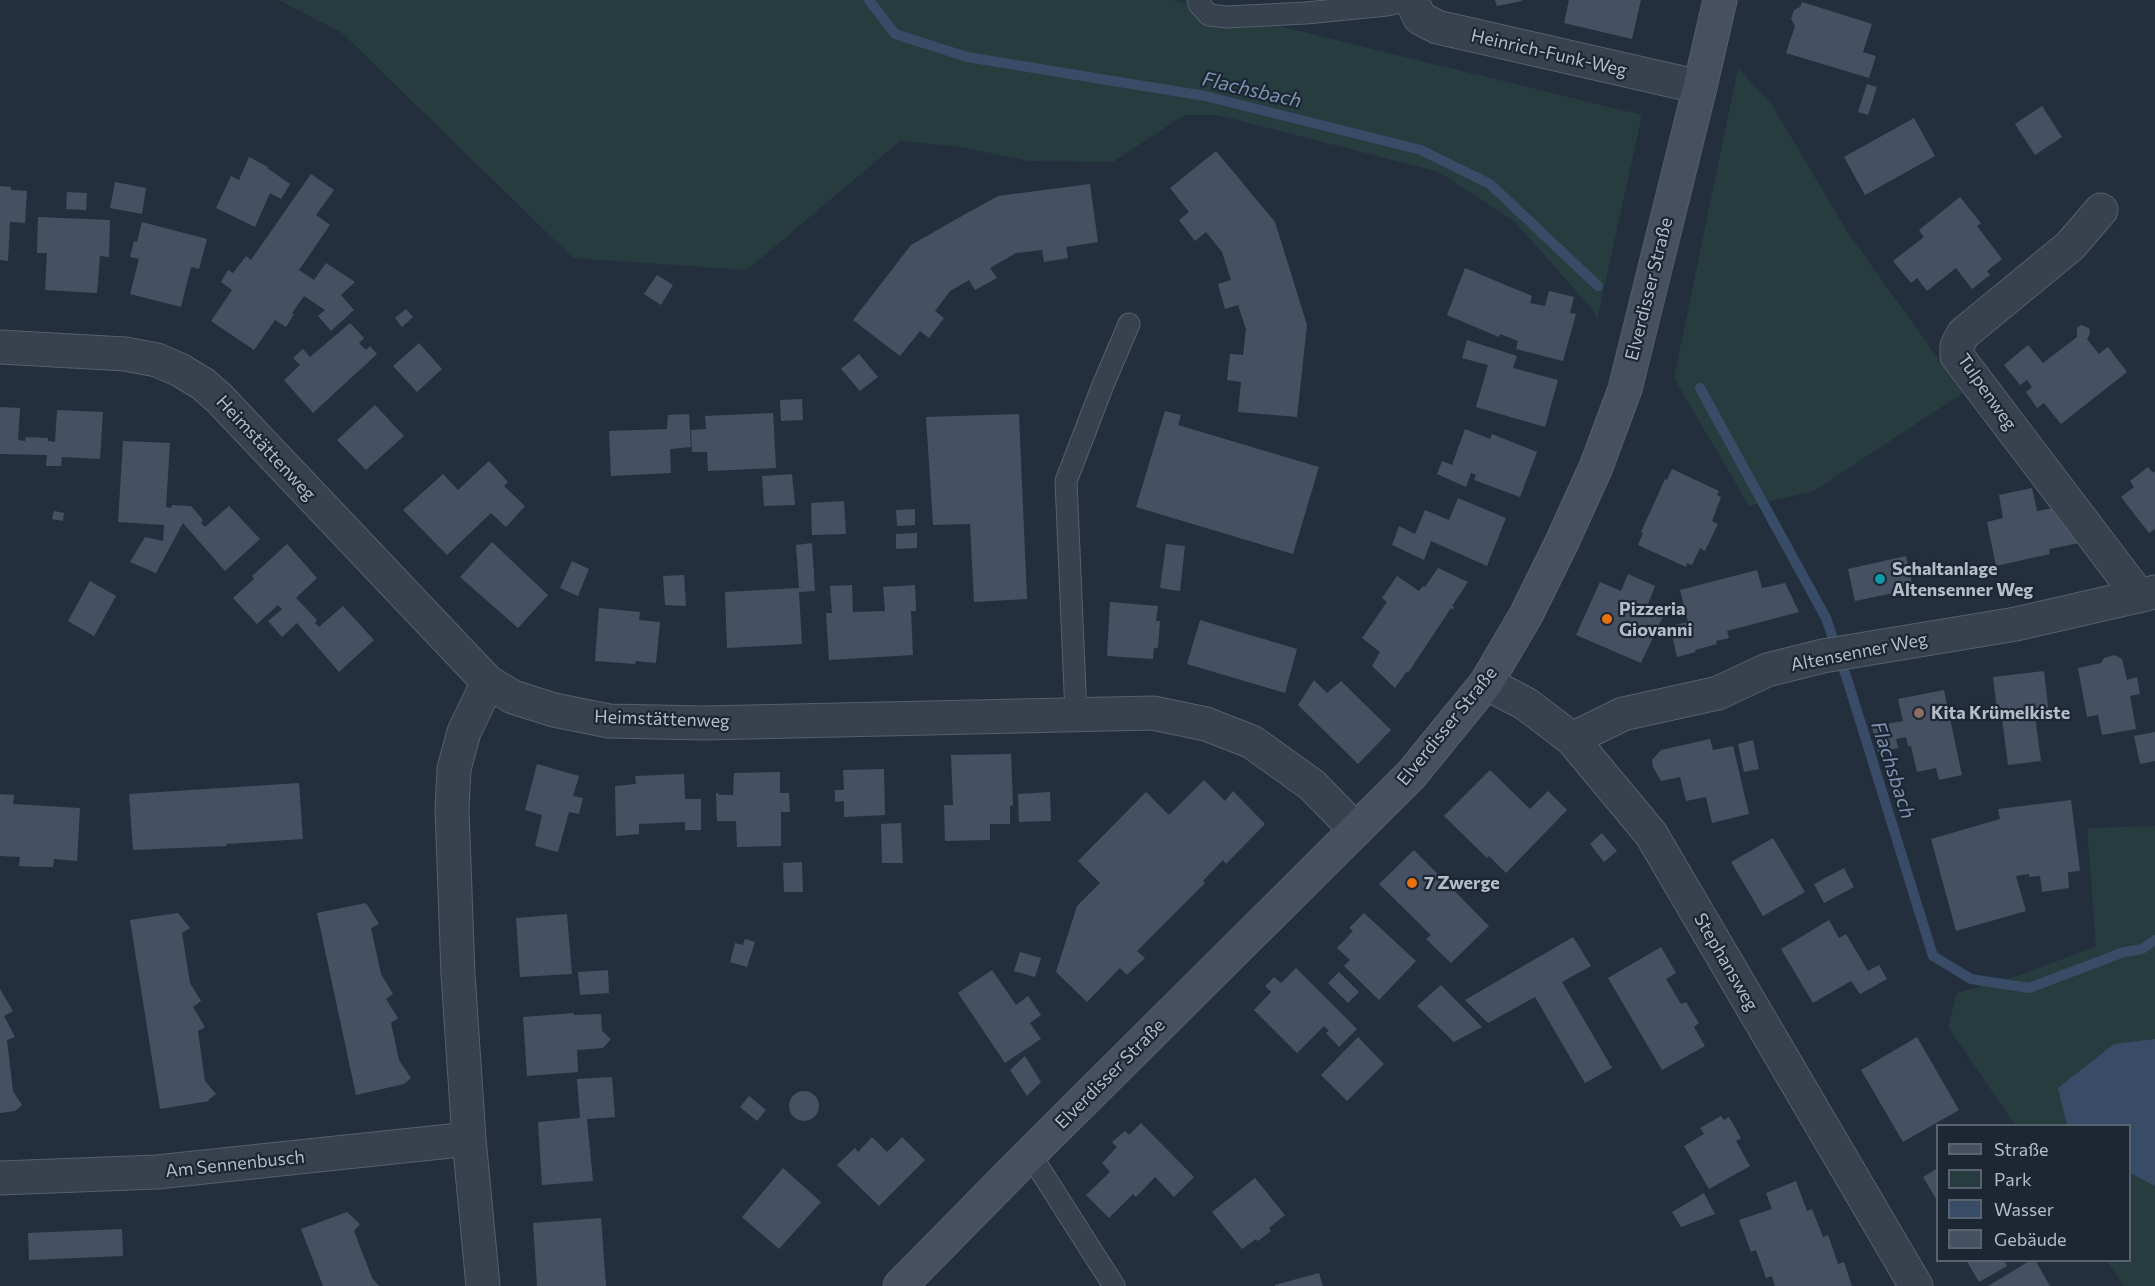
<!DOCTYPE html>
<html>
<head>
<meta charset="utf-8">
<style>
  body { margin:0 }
  #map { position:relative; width:2155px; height:1286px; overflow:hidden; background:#242f3e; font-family:Commissioner,sans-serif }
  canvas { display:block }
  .legend { position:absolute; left:1936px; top:1124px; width:195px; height:138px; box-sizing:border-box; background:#1d2633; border:2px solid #59626f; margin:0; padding:8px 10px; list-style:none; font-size:18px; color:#b4bcc9 }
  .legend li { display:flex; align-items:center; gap:12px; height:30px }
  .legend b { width:30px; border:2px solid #59626f }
</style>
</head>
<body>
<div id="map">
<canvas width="2155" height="1286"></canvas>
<ul class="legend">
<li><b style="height:8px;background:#465061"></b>Straße</li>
<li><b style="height:16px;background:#263c3f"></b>Park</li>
<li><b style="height:16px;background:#394c67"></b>Wasser</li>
<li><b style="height:16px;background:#455162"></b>Gebäude</li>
</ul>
</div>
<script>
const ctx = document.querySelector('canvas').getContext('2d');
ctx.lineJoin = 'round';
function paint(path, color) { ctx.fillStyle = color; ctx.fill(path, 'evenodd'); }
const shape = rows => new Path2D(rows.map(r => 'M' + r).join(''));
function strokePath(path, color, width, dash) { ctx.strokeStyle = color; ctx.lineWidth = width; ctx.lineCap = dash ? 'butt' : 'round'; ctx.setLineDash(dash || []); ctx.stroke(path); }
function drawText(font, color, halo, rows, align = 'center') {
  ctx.font = font + ' Commissioner,sans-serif'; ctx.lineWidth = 4.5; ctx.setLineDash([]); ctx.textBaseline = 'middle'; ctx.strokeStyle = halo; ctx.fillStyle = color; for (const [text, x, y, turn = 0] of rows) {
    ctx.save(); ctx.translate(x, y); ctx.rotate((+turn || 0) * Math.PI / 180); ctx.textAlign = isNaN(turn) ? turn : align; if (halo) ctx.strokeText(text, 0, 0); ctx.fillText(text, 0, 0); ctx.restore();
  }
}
paint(shape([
  [278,0,1172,0,1642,115,1597,320,1593,310,1514,221,1439,172,1218,115,1184,115,1113,162,1028,161,962,147,900,141,747,270,573,258,341,32],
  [1738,68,1772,105,1848,233,1963,393,1814,491,1749,506,1674,378],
  [2155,826,2155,1286,2124,1286,2107,1261,2130,1260,2130,1126,2015,1125,1948,1027,1957,993,2024,974,2096,946,2087,828]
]), '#263c3f');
paint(shape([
  [2155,1039,2155,1186,2130,1173,2130,1126,2067,1125,2058,1088,2114,1044]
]), '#394c67');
strokePath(shape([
  [869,0,895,34,967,57,1205,96,1421,150,1490,184,1598,286],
  [1700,388,1826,618,1848,682,1933,956,1971,979,2029,988,2124,952,2142,949,2155,940]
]), '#394c67', 10);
paint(shape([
  [1495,0,1522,0,1522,1,1497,6],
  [1569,0,1641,0,1632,39,1564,23],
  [1802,2,1872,24,1863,52,1876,56,1869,78,1786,53,1795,26,1791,19,1794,10,1800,7],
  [1867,84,1877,87,1868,115,1858,112],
  [2042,106,2062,137,2035,155,2015,124],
  [1914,118,1935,156,1865,195,1844,157],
  [1216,151,1275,222,1307,325,1297,417,1238,412,1241,382,1227,380,1230,354,1243,355,1246,329,1238,305,1225,309,1218,284,1231,280,1222,252,1206,232,1195,241,1179,220,1189,212,1170,188],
  [249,157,268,167,267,168,290,184,281,199,270,193,255,227,216,208,231,176,239,180],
  [311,174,334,190,316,215,330,225,299,270,314,280,326,263,355,282,341,295,354,310,331,331,318,316,325,310,304,296,292,313,294,314,286,327,275,320,254,350,211,321,232,290,221,282,228,270,233,273,246,256,251,260],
  [115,182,146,188,142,214,110,208],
  [1090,184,1098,242,1066,247,1068,258,1044,262,1042,250,1016,253,990,268,997,278,975,290,969,280,950,291,935,311,944,318,929,338,920,331,900,356,853,320,911,245,953,221,998,196],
  [0,186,11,187,11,190,27,191,25,223,10,222,8,261,0,260],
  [67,192,87,193,86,210,66,209],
  [1960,197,1981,223,1977,226,2002,259,1987,271,1990,275,1972,289,1956,268,1927,291,1917,278,1911,283,1893,261,1924,237,1919,230],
  [38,217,110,220,109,257,100,256,97,293,45,290,47,253,37,253],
  [142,222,207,239,199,269,191,267,181,307,130,294,139,259,130,257,134,241,137,242],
  [1465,268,1532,296,1530,303,1545,306,1549,291,1574,297,1570,313,1576,314,1563,361,1516,349,1518,341,1500,334,1499,337,1447,315],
  [657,275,673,285,661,305,644,294],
  [406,309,413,317,402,327,395,318],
  [350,323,364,338,359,343,366,350,370,346,377,354,313,413,284,380,300,365,293,358,303,349,310,357],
  [2081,325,2089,328,2090,334,2087,339,2099,354,2108,347,2127,372,2061,424,2044,403,2037,408,2026,392,2032,387,2027,380,2020,385,2004,365,2028,345,2043,363,2077,337,2077,328],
  [1467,340,1517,356,1513,368,1558,380,1545,427,1476,407,1488,365,1462,358],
  [419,343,442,369,417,392,393,366],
  [859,354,878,377,860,391,841,369],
  [802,399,803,420,781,421,780,400],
  [375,405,404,436,366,470,337,440],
  [0,407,20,408,18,440,25,441,26,437,48,438,48,441,55,442,57,410,103,412,100,459,62,457,61,466,46,466,47,455,0,454],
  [1165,411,1181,415,1178,425,1319,467,1293,554,1136,507],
  [773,413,776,468,708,471,707,452,692,452,691,430,706,429,705,416],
  [689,414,691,447,670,449,671,473,611,476,609,431,667,429,668,415],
  [1019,414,1027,599,974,602,970,524,933,525,926,417],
  [1465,429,1490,439,1492,434,1537,452,1520,497,1474,480,1476,475,1471,473,1466,487,1437,474,1442,461,1452,465],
  [123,441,170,443,166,507,171,508,172,505,191,506,203,520,201,523,205,527,229,506,260,539,225,571,183,523,156,573,130,562,145,537,163,541,164,525,118,522],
  [489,461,508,482,504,486,525,506,506,527,491,513,447,555,403,510,443,474,458,490],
  [2148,467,2153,473,2155,471,2155,529,2149,533,2121,497,2134,487,2130,481],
  [1672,469,1719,491,1717,495,1721,497,1712,521,1718,524,1705,551,1700,548,1692,565,1687,563,1686,567,1638,545,1643,533,1641,532,1665,479,1667,480],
  [792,474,795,505,764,506,762,476],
  [2032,488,2037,511,2058,507,2085,542,2049,549,2050,554,1996,566,1987,522,2003,518,1999,495],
  [1458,498,1506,518,1487,566,1431,541,1424,560,1392,545,1399,526,1415,534,1425,510,1449,520],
  [844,501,846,534,812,535,811,503],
  [915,509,915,525,897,526,896,510],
  [54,511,64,513,63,521,52,519],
  [917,533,917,548,896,549,896,534],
  [492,542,548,595,518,628,460,577],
  [812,543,815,591,799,592,802,644,727,648,725,592,799,588,796,545],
  [287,544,317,578,296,598,317,620,315,623,319,627,343,606,374,640,339,672,297,623,282,637,268,621,282,609,278,605,257,624,233,598,254,579,252,576],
  [1166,544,1185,546,1180,591,1160,588],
  [1906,556,1913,589,1855,601,1848,569],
  [572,561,589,569,578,596,560,588],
  [1438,568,1468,582,1452,606,1454,607,1453,610,1451,608,1408,673,1407,671,1395,688,1372,666,1380,652,1362,638,1387,602,1382,598,1397,576,1419,591,1423,586,1425,587],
  [1757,570,1762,588,1785,583,1799,612,1727,631,1729,638,1716,641,1717,644,1695,650,1696,652,1677,657,1670,626,1688,622,1680,590],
  [1628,574,1655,586,1648,604,1665,612,1641,663,1576,635,1600,582,1621,591],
  [684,575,686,606,665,605,663,576],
  [90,581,116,596,94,636,68,621],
  [852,585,853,612,885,611,883,587,915,585,916,611,911,611,913,655,829,660,826,613,832,613,830,586],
  [1110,602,1158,606,1156,621,1160,621,1158,648,1154,648,1153,659,1107,656],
  [599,608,640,612,639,620,660,622,656,663,636,661,635,664,595,661],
  [1200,620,1297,649,1285,693,1187,664],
  [2115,655,2122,659,2127,680,2137,677,2140,694,2130,696,2136,729,2102,735,2098,715,2087,717,2078,668,2101,663,2104,658],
  [2044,671,2049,714,2035,716,2041,761,2008,765,2002,719,1998,719,1993,677],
  [1314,680,1327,693,1341,681,1391,730,1358,764,1298,705],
  [1944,690,1962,775,1939,780,1936,768,1917,772,1911,746,1908,746,1906,737,1896,739,1898,748,1878,752,1872,727,1903,721,1898,699],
  [2155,732,2155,761,2140,764,2134,736],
  [1710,739,1713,750,1733,746,1749,814,1712,823,1706,797,1686,801,1680,777,1661,781,1653,767,1652,760,1661,750],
  [1753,740,1759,769,1744,772,1738,744],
  [1011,754,1013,805,1010,806,1010,824,990,824,990,840,945,841,944,805,953,805,951,755],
  [537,764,579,776,573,796,583,798,579,814,569,812,558,852,535,846,542,815,525,810],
  [884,769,885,815,844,817,844,801,835,802,835,790,844,790,843,770],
  [1490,770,1530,809,1548,791,1567,810,1506,873,1489,856,1487,858,1444,816],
  [780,772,780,793,789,793,790,812,781,812,781,846,737,847,736,821,717,821,716,793,719,793,718,795,733,795,734,773],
  [684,774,685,799,701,799,701,830,685,830,685,822,639,824,639,834,616,836,615,786,636,784,635,776],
  [1204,780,1225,801,1233,791,1265,824,1226,864,1223,860,1203,881,1205,883,1137,951,1145,958,1127,975,1120,968,1087,1002,1056,972,1077,906,1100,883,1078,861,1146,792,1169,815],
  [299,783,303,839,226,844,227,846,133,850,129,794],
  [1050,792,1051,821,1019,822,1018,794],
  [0,794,14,795,13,804,80,808,77,861,54,859,53,867,36,867,19,866,20,857,0,856],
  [2071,800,2080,871,2068,872,2069,888,2042,892,2040,876,2029,877,2029,874,2016,876,2026,911,1956,931,1931,839,2000,819,1998,809],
  [901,823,903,863,882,863,881,824],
  [1602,833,1617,851,1604,862,1590,844],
  [1773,838,1805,892,1763,916,1731,862],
  [1414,850,1489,926,1451,963,1426,939,1431,935,1379,884],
  [802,862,803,892,784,892,783,863],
  [1844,868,1854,887,1824,903,1814,884],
  [366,903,379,924,371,928,381,974,393,994,386,999,398,1018,391,1023,399,1060,411,1078,404,1084,356,1095,317,913],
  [178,913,190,928,182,933,190,983,201,1001,193,1007,205,1027,198,1031,205,1081,216,1094,208,1100,209,1101,160,1109,130,920],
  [1364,913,1416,961,1379,1000,1344,966,1350,960,1337,948,1353,931,1349,928],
  [567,914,572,974,520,977,516,918],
  [1829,920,1839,938,1846,934,1868,971,1879,965,1887,979,1860,994,1851,981,1813,1003,1781,949],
  [1573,937,1591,966,1562,982,1612,1068,1585,1083,1535,997,1488,1023,1465,1000],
  [745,939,755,942,747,967,730,962,735,943,743,945],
  [1661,947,1676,973,1666,979,1681,1004,1686,1002,1699,1023,1694,1027,1705,1046,1662,1070,1608,978],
  [1020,952,1041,958,1035,977,1014,971],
  [1296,968,1357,1029,1339,1047,1326,1033,1329,1031,1324,1026,1297,1053,1254,1010,1271,992,1265,986,1274,977,1281,983],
  [608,970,609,993,580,995,578,972],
  [992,970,1016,1005,1028,996,1041,1015,1030,1023,1041,1039,1005,1063,958,993],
  [1339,972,1359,992,1348,1003,1328,983],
  [1441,985,1482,1027,1454,1042,1417,1006],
  [0,989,13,1011,4,1016,15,1037,7,1040,13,1091,22,1105,15,1111,0,1113],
  [574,1013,574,1015,601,1014,602,1031,611,1039,603,1048,577,1050,578,1072,527,1076,523,1017],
  [1358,1037,1384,1064,1347,1101,1321,1075],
  [1917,1037,1959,1110,1903,1142,1861,1070],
  [1025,1056,1041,1082,1027,1096,1010,1070],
  [612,1077,615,1117,587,1119,593,1181,542,1185,538,1122,580,1118,577,1079],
  '789 1106a15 15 0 1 1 30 0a15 15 0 1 1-30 0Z',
  [749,1096,766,1110,757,1121,740,1107],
  [1721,1116,1724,1120,1729,1117,1741,1138,1736,1141,1750,1166,1709,1189,1684,1146,1704,1134,1700,1128],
  [1141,1123,1194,1177,1174,1197,1155,1177,1136,1197,1133,1194,1109,1218,1086,1195,1110,1172,1102,1163,1117,1147,1112,1142,1125,1131,1129,1135],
  [872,1137,887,1152,902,1137,925,1160,879,1206,837,1165,855,1148,858,1152],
  [783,1168,821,1202,779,1249,742,1217],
  [1938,1168,1938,1202,1923,1177],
  [1255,1178,1285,1215,1269,1228,1271,1231,1258,1241,1256,1239,1242,1249,1212,1212],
  [1796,1181,1807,1211,1812,1209,1823,1237,1828,1235,1838,1264,1844,1262,1852,1286,1775,1286,1772,1276,1766,1278,1756,1250,1751,1252,1739,1220,1772,1209,1766,1193],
  [1704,1193,1715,1214,1681,1227,1672,1212],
  [347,1212,360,1224,354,1231,372,1278,379,1286,323,1286,301,1229],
  [601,1218,606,1286,537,1286,533,1223],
  [122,1229,123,1256,29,1260,28,1233],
  [1966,1260,2004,1260,2007,1266,1979,1282],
  [2031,1260,2035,1260,2050,1286,1988,1286],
  [1319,1273,1323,1286,1275,1286,1275,1285]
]), '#455162');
const service = shape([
  [1198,0,1199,4,1209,15,1227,17,1306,13,1387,5,1409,0],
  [1076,714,1066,481,1103,385,1129,324],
  [1030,1154,1114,1286]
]);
const minor = shape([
  [1411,0,1420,18,1437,27,1700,87],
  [2101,210,2070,246,1963,334,1957,346,1957,356,2139,596],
  [0,347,125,354,157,360,180,370,203,384,219,398,488,682,513,697,554,710,609,721,704,723,1153,713,1206,724,1252,742,1312,785,1356,830],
  [1486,683,1526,704,1572,739,1651,834,1916,1286],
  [1572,739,1623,714,1718,693,1767,670,1823,656,2016,624,2155,592],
  [0,1178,157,1172,469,1139],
  [483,1286,469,1139,458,974,452,809,454,769,464,732,488,682]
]);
const secondary = shape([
  [900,1286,1030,1154,1411,775,1486,683,1526,615,1562,542,1596,467,1625,389,1700,87,1720,0]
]);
strokePath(service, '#565f6c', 23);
strokePath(minor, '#565f6c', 35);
strokePath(secondary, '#565f6c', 35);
strokePath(service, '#38414e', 21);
strokePath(minor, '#38414e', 33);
strokePath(secondary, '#465061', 33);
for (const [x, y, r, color] of [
  [1880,579,6,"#0f9aa8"],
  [1607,619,6,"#e8710a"],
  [1919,713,6,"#8d6e63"],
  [1412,883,6,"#e8710a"]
]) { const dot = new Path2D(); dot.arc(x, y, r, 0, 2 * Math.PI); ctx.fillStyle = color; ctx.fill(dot); strokePath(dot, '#1d2633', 2); }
drawText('18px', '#b4bcc9', '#1d2633', [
  ["Heinrich-Funk-Weg",1549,53,13],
  ["Elverdisser Straße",1649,289,-76],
  ["Tulpenweg",1987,392,55],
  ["Heimstättenweg",266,448,47],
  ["Altensenner Weg",1859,652,-11],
  ["Heimstättenweg",662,719,2],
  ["Elverdisser Straße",1447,726,-51],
  ["Stephansweg",1726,962,60],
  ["Elverdisser Straße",1110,1074,-45],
  ["Am Sennenbusch",235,1164,-6]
]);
drawText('bold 18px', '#b4bcc9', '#1d2633', [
  ["Schaltanlage",1892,569],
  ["Altensenner Weg",1892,590],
  ["Pizzeria",1619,609],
  ["Giovanni",1619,630],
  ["Kita Krümelkiste",1931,713],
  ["7 Zwerge",1424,883]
], 'left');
drawText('italic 20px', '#7c92b1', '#1d2633', [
  ["Flachsbach",1252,90,13],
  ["Flachsbach",1893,770,72]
]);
</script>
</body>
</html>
